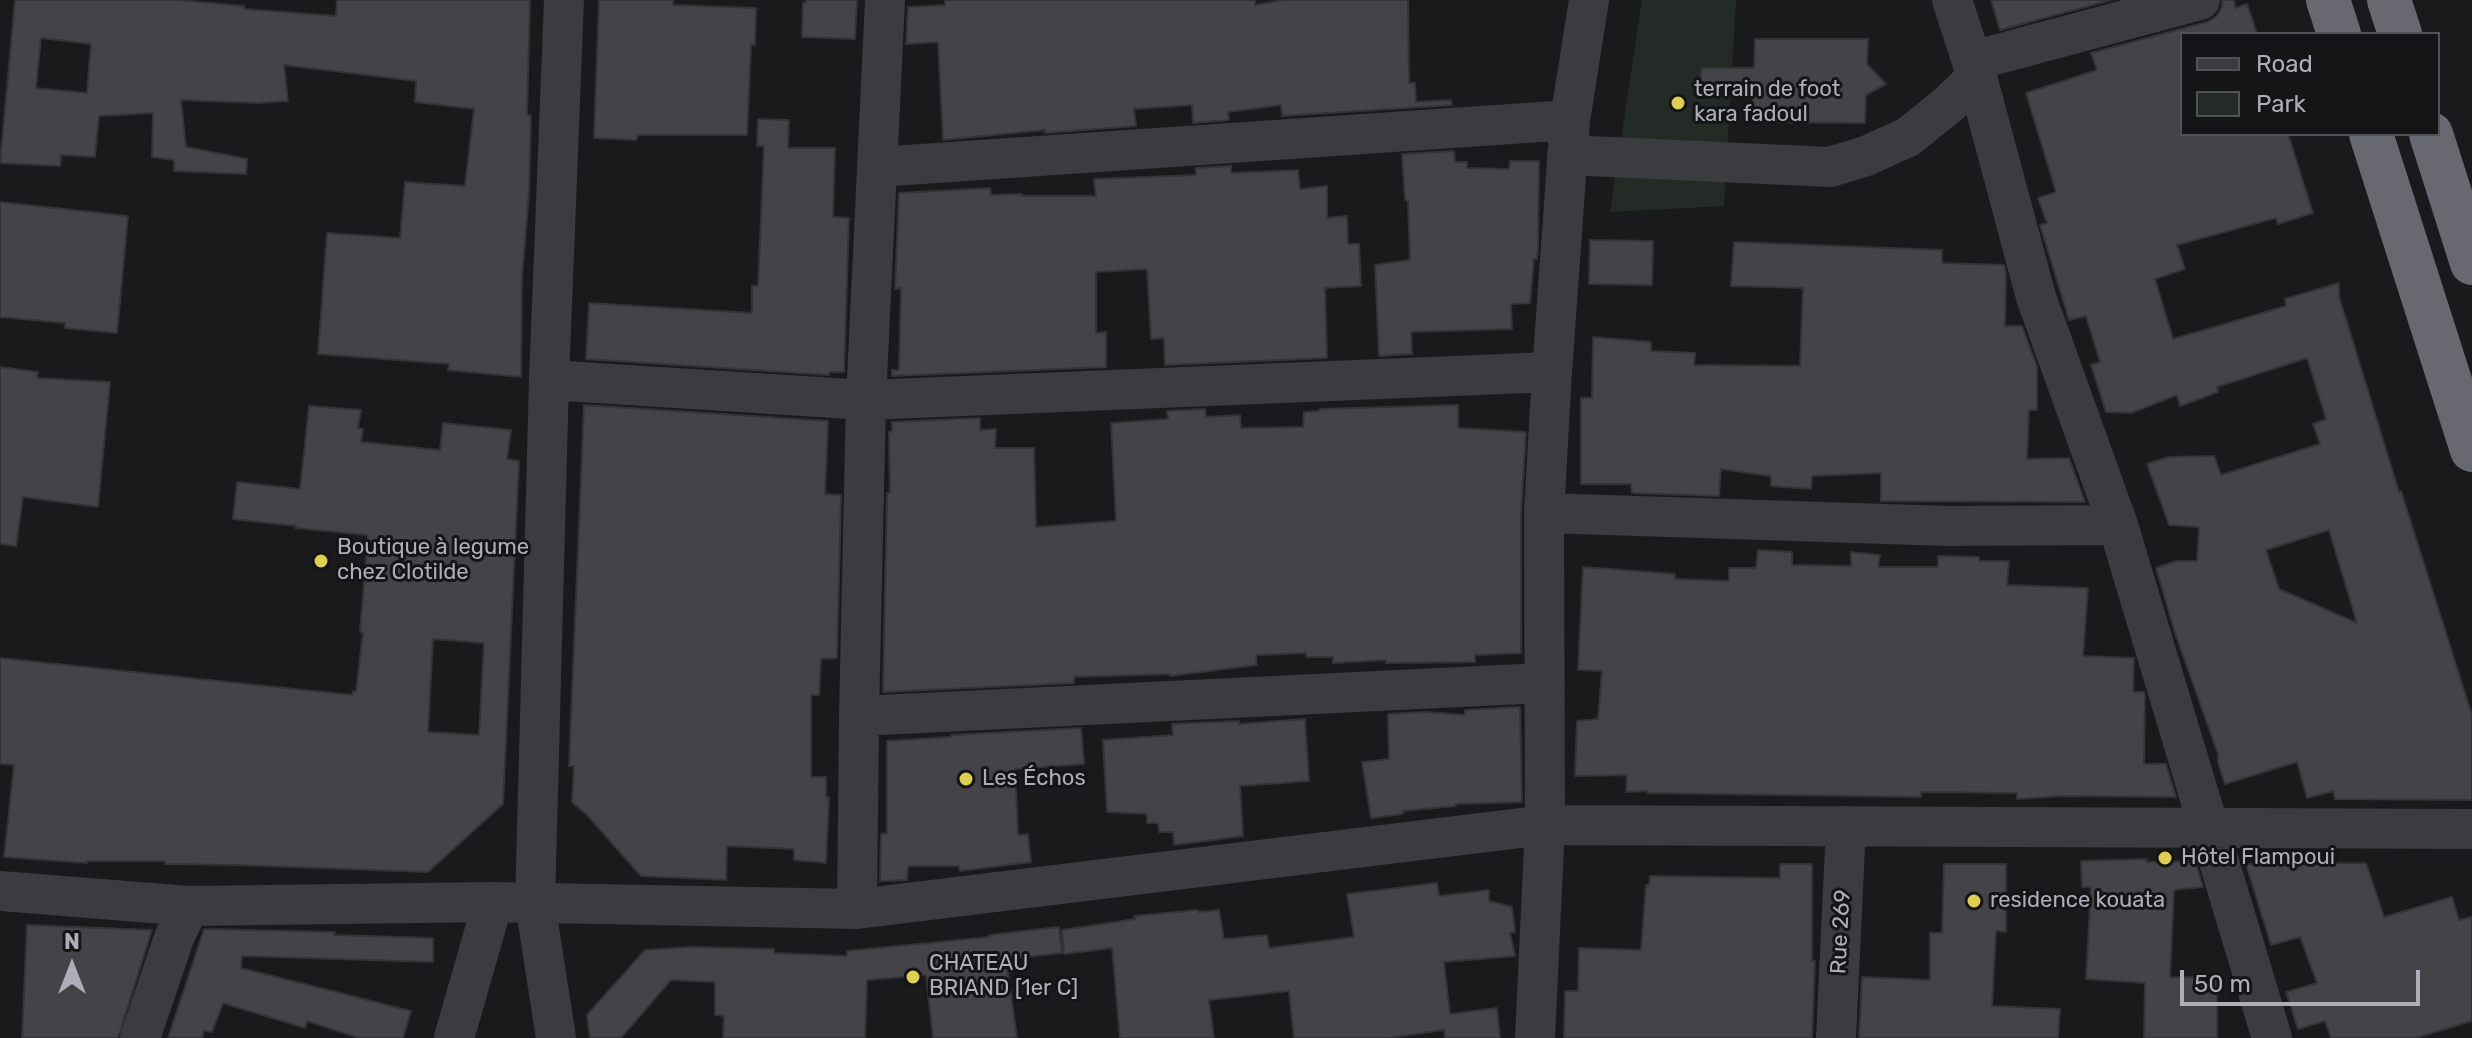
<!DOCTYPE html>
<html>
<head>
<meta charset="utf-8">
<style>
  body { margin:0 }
  #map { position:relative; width:2472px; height:1038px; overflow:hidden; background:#1a191b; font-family:Rubik,sans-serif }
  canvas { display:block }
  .legend { position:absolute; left:2180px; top:32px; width:260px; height:104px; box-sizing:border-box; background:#151416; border:2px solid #525257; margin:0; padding:10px 14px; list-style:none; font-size:24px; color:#adaeb9 }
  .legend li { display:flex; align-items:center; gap:16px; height:40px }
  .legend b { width:40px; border:2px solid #525257 }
  .north { position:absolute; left:32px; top:926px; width:80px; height:80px; -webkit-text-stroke:6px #151416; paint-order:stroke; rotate:0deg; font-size:22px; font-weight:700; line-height:32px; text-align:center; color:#adaeb9 }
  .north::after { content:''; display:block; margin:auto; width:28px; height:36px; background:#adaeb9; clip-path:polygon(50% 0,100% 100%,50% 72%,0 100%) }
  .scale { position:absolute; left:2180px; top:970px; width:240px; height:36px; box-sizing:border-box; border:4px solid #adaeb9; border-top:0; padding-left:10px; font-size:24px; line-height:28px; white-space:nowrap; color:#adaeb9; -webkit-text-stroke:6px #151416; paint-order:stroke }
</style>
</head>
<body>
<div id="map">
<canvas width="2472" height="1038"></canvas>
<ul class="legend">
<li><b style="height:10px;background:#3b3b40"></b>Road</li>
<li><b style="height:22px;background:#242b26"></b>Park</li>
</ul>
<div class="north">N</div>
<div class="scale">50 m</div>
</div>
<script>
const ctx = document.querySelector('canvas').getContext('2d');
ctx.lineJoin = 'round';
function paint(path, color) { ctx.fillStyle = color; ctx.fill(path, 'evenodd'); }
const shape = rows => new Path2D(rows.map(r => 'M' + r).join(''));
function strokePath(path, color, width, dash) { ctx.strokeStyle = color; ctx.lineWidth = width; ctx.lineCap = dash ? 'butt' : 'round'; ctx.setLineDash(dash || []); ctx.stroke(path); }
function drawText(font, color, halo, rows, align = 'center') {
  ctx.font = font + ' Rubik,sans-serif'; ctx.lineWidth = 6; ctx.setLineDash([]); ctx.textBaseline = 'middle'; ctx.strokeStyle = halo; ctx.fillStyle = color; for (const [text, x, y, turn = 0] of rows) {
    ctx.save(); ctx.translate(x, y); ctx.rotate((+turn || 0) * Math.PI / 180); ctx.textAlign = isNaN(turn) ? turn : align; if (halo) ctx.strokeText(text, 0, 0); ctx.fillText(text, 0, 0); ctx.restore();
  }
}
paint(shape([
  [1642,0,1736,0,1724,206,1610,212]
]), '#242b26');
const building = shape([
  [15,0,179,0,244,6,244,9,336,16,337,0,530,0,527,115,531,116,529,192,522,278,521,377,448,370,449,364,318,354,327,233,400,238,405,182,465,186,474,109,415,102,416,81,284,65,288,101,257,103,181,100,186,147,247,159,246,174,174,171,174,160,152,157,153,113,99,116,95,157,61,155,60,166,0,163,15,0],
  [41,38,91,44,87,93,36,88,41,38],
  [599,0,673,0,673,5,756,8,755,45,751,44,747,135,638,135,636,140,594,138,599,0],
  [806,0,857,0,855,39,802,37,803,3,806,3,806,0],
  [945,0,1255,0,1255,5,1284,0,1408,0,1409,83,1415,83,1416,102,1451,100,1452,105,1282,116,1281,105,1228,112,1229,120,1193,123,1192,105,1134,109,1136,126,1045,133,1045,130,943,140,938,42,906,44,908,7,945,5,945,0],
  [1991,0,2111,0,2000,30,1991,0],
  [2222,0,2234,0,2235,8,2247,4,2257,34,2182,34,2182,134,2288,134,2313,213,2278,224,2276,218,2177,245,2185,269,2155,279,2173,339,2286,306,2285,299,2339,283,2339,296,2399,492,2401,491,2472,715,2472,800,2335,799,2333,791,2307,798,2297,762,2225,784,2218,763,2218,754,2176,636,2156,568,2176,561,2197,561,2199,527,2169,525,2147,464,2169,457,2214,456,2221,475,2320,444,2313,424,2326,419,2307,358,2217,387,2218,392,2180,406,2177,395,2131,413,2106,412,2091,365,2100,362,2086,316,2069,320,2040,225,2047,223,2038,198,2056,192,2026,93,2097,70,2091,53,2207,22,2217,16,2222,7,2222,0],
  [2329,530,2357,623,2279,589,2266,550,2329,530],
  [1755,39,1868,39,1867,64,1886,84,1866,95,1865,123,1752,122,1753,91,1700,81,1702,68,1754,68,1755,39],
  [758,119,789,120,788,148,835,148,833,217,849,218,844,372,829,372,829,375,586,359,589,303,752,313,752,286,758,286,764,146,757,146,758,119],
  [1454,151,1455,162,1467,162,1467,168,1509,169,1510,161,1539,161,1538,247,1537,259,1534,259,1530,303,1511,304,1512,329,1411,332,1412,354,1379,356,1375,265,1410,260,1408,201,1405,200,1402,154,1454,151],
  [1231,166,1231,173,1298,170,1300,189,1327,186,1327,218,1347,216,1348,244,1359,244,1361,286,1325,288,1327,358,1165,365,1164,338,1151,339,1147,269,1096,272,1096,333,1106,332,1106,367,892,376,892,370,899,370,901,288,895,289,899,193,990,188,991,195,1022,194,1022,196,1096,196,1094,179,1196,175,1196,168,1231,166],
  [0,202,128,216,117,333,65,328,65,323,0,317,0,202],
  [1590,240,1653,241,1652,285,1589,284,1590,240],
  [1734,242,1942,250,1942,263,2004,265,2006,274,2005,326,2022,326,2037,367,2037,410,2029,410,2027,459,2069,458,2085,502,1881,501,1881,473,1812,476,1811,489,1771,486,1771,476,1721,469,1719,496,1632,493,1631,484,1581,484,1581,398,1592,398,1593,337,1651,342,1651,351,1695,353,1694,365,1800,366,1803,288,1731,286,1734,242],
  [0,367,38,372,37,378,110,382,98,507,23,497,16,546,0,544,0,367],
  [584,405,828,421,825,494,841,495,837,658,821,659,819,695,811,695,811,777,826,777,826,797,829,797,826,863,794,860,794,849,727,846,726,880,641,876,587,815,572,802,574,766,569,766,584,405],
  [1458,405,1458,428,1526,432,1521,513,1521,653,1475,655,1475,662,1386,663,1386,660,1333,663,1333,657,1306,657,1306,653,1256,655,1257,665,1170,676,1170,674,1074,677,1074,683,883,692,887,493,890,493,889,432,892,432,892,422,980,418,980,430,996,429,995,448,1034,448,1036,527,1116,521,1111,423,1168,419,1167,411,1205,409,1206,417,1240,415,1241,428,1303,427,1304,412,1320,411,1320,409,1458,405],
  [309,406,361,410,358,428,363,429,361,442,440,450,443,423,511,430,507,459,519,461,503,804,428,872,239,865,165,864,165,861,87,861,87,863,4,857,14,765,0,764,0,658,352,695,353,691,356,692,363,632,360,632,368,535,295,528,296,526,233,519,237,482,300,489,309,406],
  [433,639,484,643,479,735,428,732,433,639],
  [1758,550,1792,552,1792,565,1851,566,1851,552,1880,555,1878,567,1938,567,1938,556,1979,557,1979,561,2009,561,2007,585,2088,588,2083,656,2134,658,2133,692,2144,692,2145,695,2144,764,2166,764,2176,797,2063,796,2017,799,2017,793,1921,792,1921,797,1648,793,1648,791,1626,792,1627,775,1575,776,1577,721,1598,719,1602,671,1578,670,1583,567,1675,574,1675,579,1729,581,1729,568,1756,568,1758,550],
  [1520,707,1522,802,1455,804,1456,806,1403,811,1403,814,1371,818,1362,762,1389,759,1388,714,1426,712,1465,715,1465,710,1520,707],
  [1305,719,1309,781,1240,786,1243,836,1174,845,1173,832,1159,832,1158,823,1147,823,1147,814,1107,812,1103,740,1173,735,1172,724,1239,721,1239,724,1305,719],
  [1081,728,1084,764,1015,769,1018,835,1028,834,1031,862,960,871,959,866,908,866,907,880,880,881,881,834,887,833,887,741,951,737,951,735,1081,728],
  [2147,859,2147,862,2195,861,2203,887,2174,890,2170,977,2217,978,2217,1038,2144,1038,2145,983,2086,979,2091,887,2082,887,2081,861,2147,859],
  [2366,863,2384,917,2452,897,2459,920,2472,917,2472,1021,2416,1038,2331,1038,2325,1021,2298,1029,2286,992,2317,983,2300,937,2271,945,2246,864,2366,863],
  [1780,864,1812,864,1812,961,1815,961,1812,1038,1564,1038,1565,991,1578,991,1579,948,1641,950,1646,885,1649,885,1650,876,1780,878,1780,864],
  [1944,864,2006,864,2006,932,1996,931,1992,1006,2060,1009,2058,1038,1859,1038,1862,977,1930,980,1930,933,1942,933,1944,864],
  [1437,883,1439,896,1489,890,1489,901,1512,907,1515,932,1510,933,1515,956,1444,962,1450,1014,1497,1008,1500,1038,1445,1038,1444,1030,1389,1038,1294,1038,1289,991,1209,1000,1214,1038,1120,1038,1112,948,1064,954,1062,930,1135,919,1134,916,1198,910,1198,912,1219,910,1224,939,1267,935,1269,948,1354,937,1347,894,1437,883],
  [27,925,152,930,118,1038,22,1038,27,925],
  [1059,927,1062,953,1006,959,1017,1038,933,1038,926,975,867,980,865,1038,723,1038,724,1016,715,1015,715,982,671,980,621,1038,590,1038,587,1015,645,950,692,947,774,949,774,953,847,956,847,951,989,937,989,935,1059,927],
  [204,929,335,932,334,935,433,938,433,962,242,956,241,968,411,1011,403,1038,359,1038,307,1021,305,1028,223,1003,212,1032,204,1031,202,1038,168,1038,204,929]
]);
paint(building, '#444348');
strokePath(building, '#343437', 2);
strokePath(shape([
  [1952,0,1977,77,2036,297,2118,525,2272,1038],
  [1972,61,2200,0],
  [1567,155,1830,167,1866,156,1908,137,1949,104,1977,77],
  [877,167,1570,120],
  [1552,372,1570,120,1589,0],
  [549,380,866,400,1552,372,1544,513,1545,825,1535,1038],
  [1544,513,1948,526,2118,525],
  [859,716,1543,683],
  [0,891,189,906,493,902,857,909,1545,825,2472,829],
  [857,909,859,716,866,400,885,0],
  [140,1038,174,938,189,906],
  [454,1038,493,902],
  [556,1038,535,903,549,380,564,0],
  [1836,1038,1846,826]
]), '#3b3b40', 40);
strokePath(shape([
  [2328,0,2339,34],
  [2389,0,2400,34],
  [2371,134,2472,450],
  [2431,134,2472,263]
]), '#676870', 44);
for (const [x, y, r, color] of [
  [1678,103,8,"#ddcf4f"],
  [321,561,8,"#ddcf4f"],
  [966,779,8,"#ddcf4f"],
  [2165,858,8,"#ddcf4f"],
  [1974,901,8,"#ddcf4f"],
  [913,977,8,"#ddcf4f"]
]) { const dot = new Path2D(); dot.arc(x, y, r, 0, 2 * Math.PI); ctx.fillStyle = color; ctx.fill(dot); strokePath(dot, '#151416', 3); }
drawText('22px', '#adaeb9', '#151416', [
  ["terrain de foot",1694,90],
  ["kara fadoul",1694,115],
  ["Boutique à legume",337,548],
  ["chez Clotilde",337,573],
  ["Les Échos",982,779],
  ["Hôtel Flampoui",2181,858],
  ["residence kouata",1990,901],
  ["CHATEAU",929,964],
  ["BRIAND [1er C]",929,989]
], 'left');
drawText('22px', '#adaeb9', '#151416', [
  ["Rue 269",1841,932,-87]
]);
</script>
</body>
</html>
